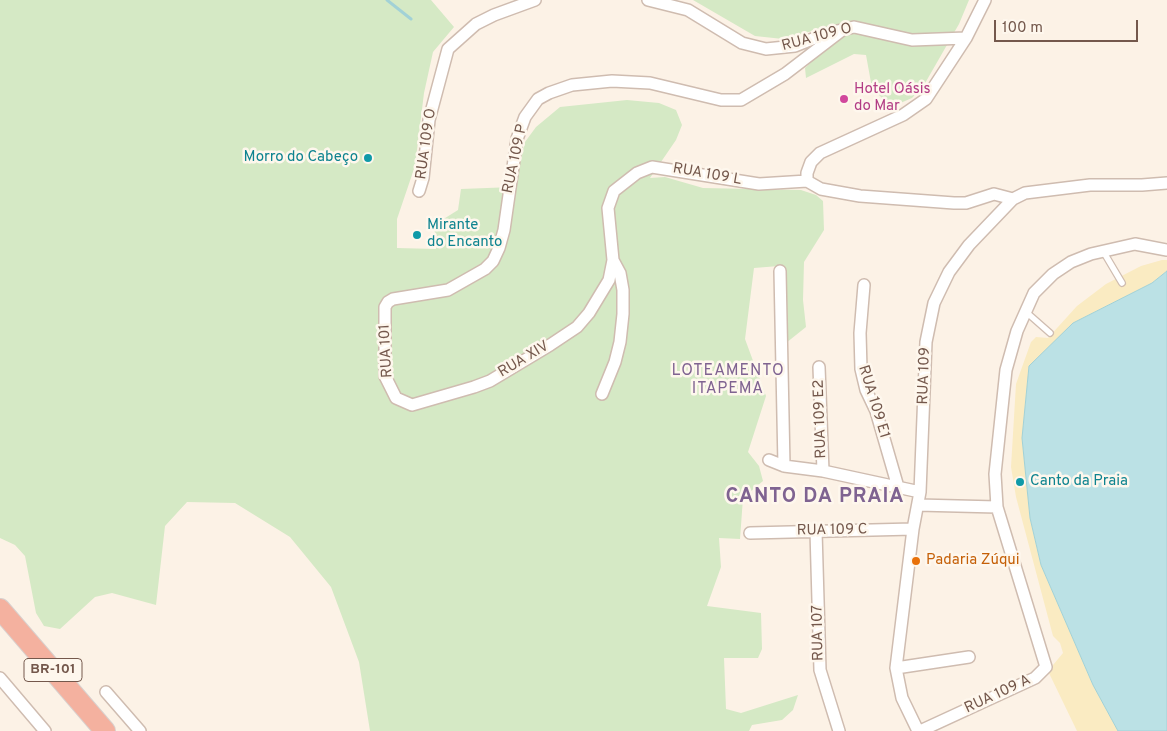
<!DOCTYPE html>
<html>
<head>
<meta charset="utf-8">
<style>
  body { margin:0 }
  #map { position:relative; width:1167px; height:731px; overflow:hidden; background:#fcf2e6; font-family:Overpass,sans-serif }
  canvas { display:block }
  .scale { position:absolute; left:994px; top:20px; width:144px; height:22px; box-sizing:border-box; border:2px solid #74584c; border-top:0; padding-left:6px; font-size:15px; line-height:18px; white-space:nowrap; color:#74584c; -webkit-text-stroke:4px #fef7ed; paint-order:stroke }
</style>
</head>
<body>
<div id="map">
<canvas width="1167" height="731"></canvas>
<div class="scale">100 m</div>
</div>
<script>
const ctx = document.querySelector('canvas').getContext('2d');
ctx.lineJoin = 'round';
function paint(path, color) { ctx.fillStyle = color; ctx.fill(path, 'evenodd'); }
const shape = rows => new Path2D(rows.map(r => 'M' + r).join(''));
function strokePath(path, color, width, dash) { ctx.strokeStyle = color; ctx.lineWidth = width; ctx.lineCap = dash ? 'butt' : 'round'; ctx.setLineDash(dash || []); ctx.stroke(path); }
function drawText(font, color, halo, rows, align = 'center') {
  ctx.font = font + ' Overpass,sans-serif'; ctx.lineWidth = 5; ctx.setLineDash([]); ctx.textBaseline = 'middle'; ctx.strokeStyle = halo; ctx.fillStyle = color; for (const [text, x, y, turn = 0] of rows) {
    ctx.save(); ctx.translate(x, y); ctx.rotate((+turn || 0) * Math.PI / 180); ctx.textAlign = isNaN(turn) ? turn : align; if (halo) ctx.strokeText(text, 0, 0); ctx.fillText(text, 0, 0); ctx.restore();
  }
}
paint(shape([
  [0,0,431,0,454,27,433,52,424,93,415,166,397,219,397,248,436,249,434,225,458,210,461,189,513,187,525,142,536,127,560,107,627,100,659,103,676,110,682,125,676,140,650,178,665,177,703,188,801,190,816,195,823,201,824,230,804,262,803,300,806,327,786,343,785,288,779,266,754,268,745,339,766,396,748,452,759,466,763,481,743,498,740,539,719,538,721,567,707,606,761,613,762,649,758,658,724,658,726,709,741,713,798,695,793,710,782,720,752,725,749,731,370,731,359,662,331,587,290,537,235,503,187,502,165,526,156,605,112,593,95,597,60,629,44,626,36,613,25,556,15,545,0,538],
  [693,0,969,0,959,24,924,85,912,98,891,107,872,88,866,55,854,54,806,78,805,68,828,46,827,27,783,39,755,36]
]), '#d5e9c5');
paint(shape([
  [1162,260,1167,260,1167,271,1152,283,1073,323,1029,367,1022,438,1030,518,1041,565,1093,685,1118,731,1077,731,1048,671,1063,653,1060,643,1053,636,1016,497,1011,467,1016,384,1031,342,1036,337,1048,338,1077,306,1106,284,1141,266]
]), '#faebc2');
const water = shape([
  [1167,271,1167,731,1118,731,1093,685,1041,565,1030,518,1022,438,1029,366,1073,323,1152,283,1167,271]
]);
paint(water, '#bbe1e5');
strokePath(water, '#a2d1d6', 1);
strokePath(shape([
  [387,0,411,19]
]), '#a2d1d6', 3);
const lane = shape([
  [1103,251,1122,283],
  [1025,311,1050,333]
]);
const street = shape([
  [648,0,688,10,742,43,766,49,795,46,825,34,854,27,912,40,966,38],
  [807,181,807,173,811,162,820,153,903,115,926,99,966,38,985,0],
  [419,191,423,178,429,120,448,49,476,24,494,15,535,0],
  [613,260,609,280,589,313,577,327,550,345,490,381,474,387,412,405,396,398,385,376,385,307,388,302,393,299,448,290,485,269,493,261,499,248,504,230,517,139,525,117,538,99,549,93,572,85,612,81,650,83,721,100,741,100,785,74,845,28],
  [780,271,784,466],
  [864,285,860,333,861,369,866,390,876,411,898,487],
  [819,367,823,471],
  [602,394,615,362,620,342,623,314,623,290,620,273,613,260,608,208,614,191,637,173,652,167,759,184,807,181,821,189,860,196,954,203,966,203,994,194,1013,199],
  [769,460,784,466,823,471,920,492],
  [918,505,997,507],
  [816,531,820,670,839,731],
  [750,533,913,529],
  [896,668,969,657],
  [0,678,45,731],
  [106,692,140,731],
  [918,731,902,698,896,668,913,529,920,492,926,342,934,303,949,272,969,245,1013,199,1025,193,1090,185,1142,185,1167,183],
  [920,731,1035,678,1046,667,997,507,995,474,1006,370,1017,331,1034,293,1053,274,1071,262,1091,254,1135,244,1167,250]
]);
const highway = shape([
  [0,609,105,731]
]);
strokePath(lane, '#cfbcb0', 8);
strokePath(street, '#cfbcb0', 14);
strokePath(highway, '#d8d0cd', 22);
strokePath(lane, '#fff', 5.5);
strokePath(street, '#fff', 11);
strokePath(highway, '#f4b19f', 20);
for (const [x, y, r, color] of [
  [844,99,5,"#d1479c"],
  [368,158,5,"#0f9aa8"],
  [417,235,5,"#0f9aa8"],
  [1020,482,5,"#0f9aa8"],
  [916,561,5,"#e8710a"]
]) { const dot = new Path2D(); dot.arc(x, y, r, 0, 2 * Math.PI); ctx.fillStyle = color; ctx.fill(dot); strokePath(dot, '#fef7ed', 2); }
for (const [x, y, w] of [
  [53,670,58]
]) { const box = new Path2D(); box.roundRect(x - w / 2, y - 11.5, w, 23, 4); ctx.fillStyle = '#fef7ed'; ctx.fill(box); strokePath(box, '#74584c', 1); }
drawText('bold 14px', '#74584c', null, [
  ["BR-101",53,670]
]);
drawText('15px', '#74584c', '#fef7ed', [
  ["RUA 109 O",817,38,-15],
  ["RUA 109 O",427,144,-82],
  ["RUA 109 P",516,159,-78],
  ["RUA 109 L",707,175,10],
  ["RUA 101",387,351,-93],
  ["RUA XIV",524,360,-31],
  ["RUA 109",925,376,-88],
  ["RUA 109 E1",873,402,73],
  ["RUA 109 E2",821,419,-92],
  ["RUA 109 C",832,531,-1],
  ["RUA 107",819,633,-91],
  ["RUA 109 A",998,695,-25]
]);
drawText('15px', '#b23c85', '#fef7ed', [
  ["Hotel Oásis",854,90],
  ["do Mar",854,107]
], 'left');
drawText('15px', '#0d838f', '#fef7ed', [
  ["Morro do Cabeço",358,158,"right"],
  ["Mirante",427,226],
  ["do Encanto",427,243],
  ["Canto da Praia",1030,482]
], 'left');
drawText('15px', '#c56008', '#fef7ed', [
  ["Padaria Zúqui",926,561]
], 'left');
ctx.letterSpacing = '1px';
drawText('16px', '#7f6391', '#fef7ed', [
  ["LOTEAMENTO",728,372],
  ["ITAPEMA",728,390]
]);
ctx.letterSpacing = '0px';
ctx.letterSpacing = '1px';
drawText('bold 20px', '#7f6391', '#fef7ed', [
  ["CANTO DA PRAIA",815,498]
]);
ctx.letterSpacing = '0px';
</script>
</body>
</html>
